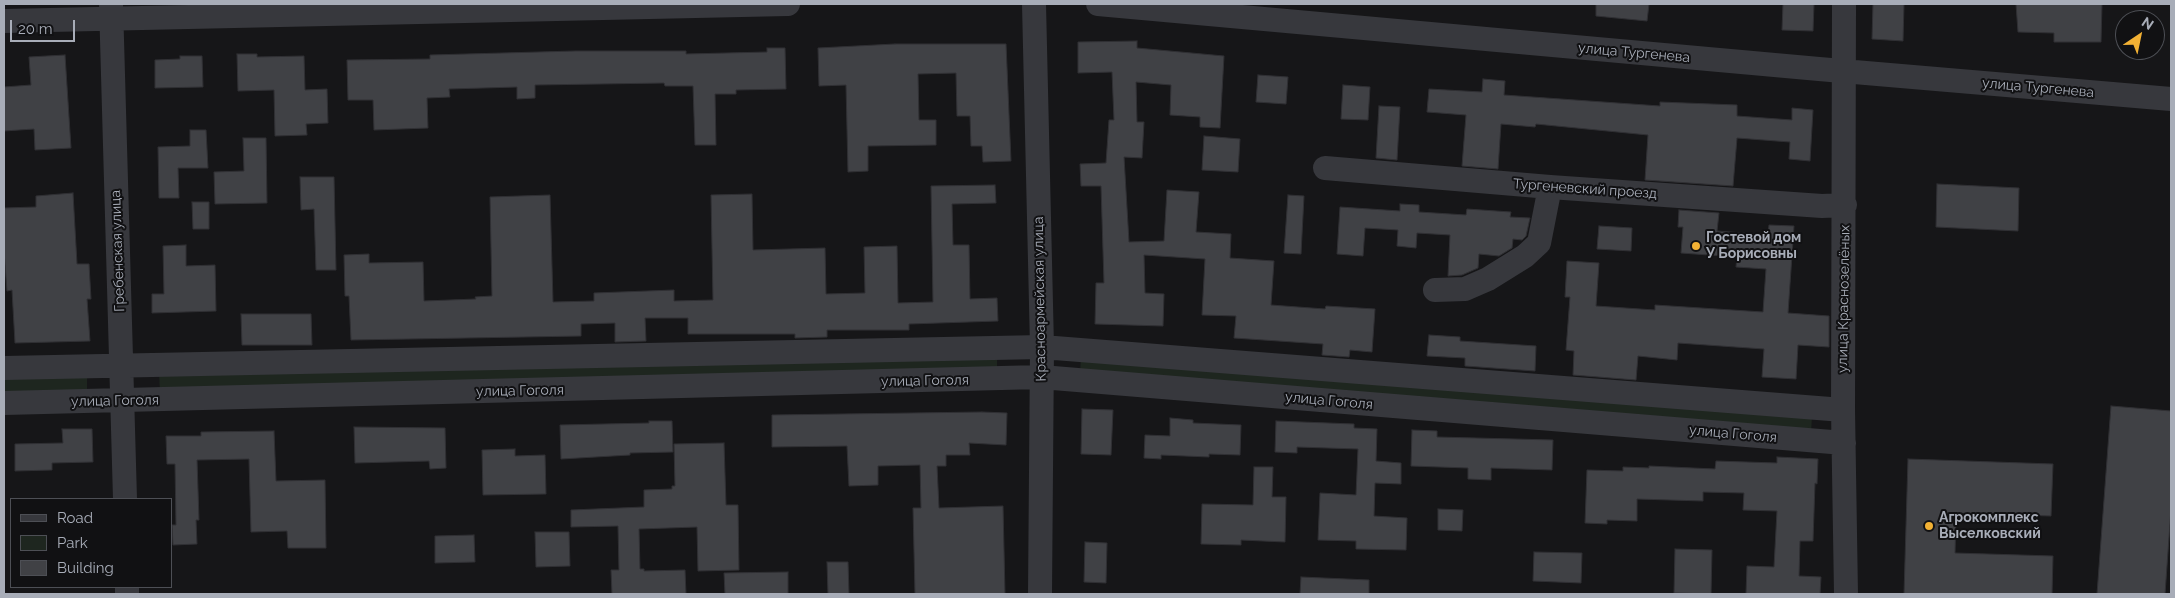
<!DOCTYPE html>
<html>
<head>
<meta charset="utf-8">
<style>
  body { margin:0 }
  #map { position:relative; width:2175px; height:598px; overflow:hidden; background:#161618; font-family:Raleway,sans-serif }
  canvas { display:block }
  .frame { position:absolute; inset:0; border:5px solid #a8adb8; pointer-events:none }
  .legend { position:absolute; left:10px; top:498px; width:162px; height:90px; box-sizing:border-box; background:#111113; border:1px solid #4d4f55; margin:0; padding:6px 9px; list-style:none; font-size:15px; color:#a8adb8 }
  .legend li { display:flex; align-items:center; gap:10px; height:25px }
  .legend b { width:25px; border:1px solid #4d4f55 }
  .north { position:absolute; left:2115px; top:10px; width:50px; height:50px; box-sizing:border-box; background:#111113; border:1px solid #4d4f55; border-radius:50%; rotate:34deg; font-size:14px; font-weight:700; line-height:20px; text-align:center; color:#a8adb8 }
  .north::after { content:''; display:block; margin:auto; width:18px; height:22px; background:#f2b134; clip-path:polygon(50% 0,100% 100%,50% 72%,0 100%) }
  .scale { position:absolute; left:10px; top:20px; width:65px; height:22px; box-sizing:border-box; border:2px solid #a8adb8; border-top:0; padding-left:6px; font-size:15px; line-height:18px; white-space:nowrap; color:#a8adb8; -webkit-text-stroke:4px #111113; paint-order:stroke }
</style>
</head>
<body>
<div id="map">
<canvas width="2175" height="598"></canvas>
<div class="frame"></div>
<ul class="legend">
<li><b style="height:6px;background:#37383d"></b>Road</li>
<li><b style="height:14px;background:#1e261f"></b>Park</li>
<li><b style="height:14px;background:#404145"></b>Building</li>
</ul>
<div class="north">N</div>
<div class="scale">20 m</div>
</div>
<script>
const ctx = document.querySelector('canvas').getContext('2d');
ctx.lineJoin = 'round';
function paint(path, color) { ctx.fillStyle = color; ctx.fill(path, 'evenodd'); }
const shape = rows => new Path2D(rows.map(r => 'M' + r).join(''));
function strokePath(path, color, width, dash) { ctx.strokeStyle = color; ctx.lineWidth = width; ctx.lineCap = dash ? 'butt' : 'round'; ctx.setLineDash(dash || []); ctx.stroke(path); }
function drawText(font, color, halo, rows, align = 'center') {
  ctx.font = font + ' Raleway,sans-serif'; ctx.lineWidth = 4; ctx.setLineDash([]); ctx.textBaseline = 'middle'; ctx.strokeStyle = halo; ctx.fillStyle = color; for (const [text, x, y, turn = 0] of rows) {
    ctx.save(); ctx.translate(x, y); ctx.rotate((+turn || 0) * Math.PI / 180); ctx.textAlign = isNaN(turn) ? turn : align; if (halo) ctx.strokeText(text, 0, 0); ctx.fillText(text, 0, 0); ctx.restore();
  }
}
paint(shape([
  [1081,355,1812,415,1811,435,1080,375],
  [997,356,997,375,160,393,159,372],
  [87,375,87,393,4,395,4,377]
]), '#1e261f');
const building = shape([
  [1596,4,1649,4,1647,21,1596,16,1596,4],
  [1783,4,1814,4,1813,31,1782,30,1783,4],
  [1873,4,1904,4,1903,41,1872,39,1873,4],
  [2016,4,2102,4,2101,42,2054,42,2054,33,2018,32,2016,4],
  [1137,41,1137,48,1224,56,1220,128,1200,127,1200,117,1170,115,1171,85,1136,82,1137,122,1144,122,1142,158,1124,157,1129,242,1164,241,1167,190,1199,192,1196,232,1231,234,1230,258,1274,261,1271,305,1325,309,1326,306,1375,309,1372,352,1350,350,1349,357,1322,355,1323,344,1234,338,1236,316,1202,315,1205,259,1144,255,1145,293,1164,294,1163,326,1095,324,1096,283,1104,283,1101,186,1081,186,1080,164,1106,163,1109,120,1114,120,1112,72,1078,73,1078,42,1137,41],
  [895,44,1006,44,1011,161,983,162,982,146,971,146,970,116,957,116,956,73,918,74,919,120,936,120,936,145,868,146,868,171,848,172,846,85,819,86,818,48,895,44],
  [767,48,785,48,786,89,736,90,736,94,715,94,716,145,695,145,693,86,665,86,664,83,535,85,535,98,517,99,517,87,449,89,450,97,427,98,428,128,374,130,373,100,348,100,347,60,430,59,430,55,575,51,686,51,686,54,767,52,767,48],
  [237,54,257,54,257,57,304,56,305,90,327,89,328,123,306,124,307,135,275,136,274,90,238,91,237,54],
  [65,55,71,148,35,150,34,129,4,131,4,87,31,85,29,57,65,55],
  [180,56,202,56,203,87,155,88,155,60,180,59,180,56],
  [1258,75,1288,77,1286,104,1256,102,1258,75],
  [1483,79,1505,81,1504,95,1660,106,1660,102,1737,105,1737,116,1792,120,1792,108,1813,110,1810,161,1789,159,1790,142,1737,138,1733,186,1645,180,1648,135,1536,124,1535,127,1501,124,1498,169,1462,166,1466,115,1427,112,1429,89,1482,92,1483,79],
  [1343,85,1370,87,1368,120,1341,119,1343,85],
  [1379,106,1400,107,1397,160,1376,158,1379,106],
  [190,130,206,130,208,168,178,168,179,198,159,198,158,147,190,146,190,130],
  [1204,136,1240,139,1238,172,1202,170,1204,136],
  [243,138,266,138,267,203,215,204,214,172,244,171,243,138],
  [300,177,334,177,336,270,316,270,314,209,301,210,300,177],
  [1937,184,2019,188,2018,231,1936,227,1937,184],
  [995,185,996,203,952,204,953,245,969,245,970,299,997,298,998,321,909,324,909,330,827,330,827,337,795,338,795,334,688,334,688,318,645,318,646,341,615,342,615,323,581,324,581,336,351,340,349,296,345,296,344,255,369,254,369,263,423,262,424,301,476,299,475,297,492,296,490,197,550,195,553,302,594,301,594,293,674,290,674,301,713,300,711,195,752,194,753,250,825,248,826,294,865,293,864,247,897,246,898,303,933,302,931,186,995,185],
  [73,193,77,264,89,264,91,299,87,299,90,341,15,343,12,290,7,291,4,251,4,208,36,207,36,196,73,193],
  [1288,195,1304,196,1301,254,1284,253,1288,195],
  [192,202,209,202,209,229,193,229,192,202],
  [1400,204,1419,205,1419,212,1466,215,1467,209,1511,212,1510,217,1530,218,1526,236,1522,240,1513,239,1512,248,1499,256,1479,254,1478,268,1462,275,1448,276,1450,235,1417,233,1416,248,1397,246,1398,230,1365,228,1363,256,1337,254,1340,207,1400,211,1400,204],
  [1679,210,1719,213,1717,231,1768,235,1769,225,1794,226,1788,313,1829,316,1829,347,1798,345,1796,379,1762,377,1764,349,1678,343,1677,360,1638,356,1636,380,1573,375,1574,351,1566,350,1570,297,1565,297,1567,261,1599,263,1596,306,1655,310,1655,305,1763,312,1766,269,1736,267,1737,257,1681,253,1683,227,1678,227,1679,210],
  [1599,226,1632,228,1631,251,1597,249,1599,226],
  [186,245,186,266,215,265,216,311,152,313,152,294,164,294,163,246,186,245],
  [241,314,311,314,312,345,242,345,241,314],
  [1429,335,1460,337,1460,341,1536,346,1535,371,1465,366,1465,358,1427,356,1429,335],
  [2111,406,2171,411,2171,509,2165,594,2097,594,2111,406],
  [1082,409,1113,410,1111,455,1081,454,1082,409],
  [982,412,1007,413,1006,445,969,443,970,455,946,455,946,466,937,466,939,508,1003,506,1005,594,915,594,913,508,921,508,920,465,878,466,878,485,849,486,847,446,772,447,772,415,982,412],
  [1170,418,1193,420,1193,423,1241,425,1240,455,1209,454,1209,457,1161,455,1161,459,1144,458,1145,435,1170,436,1170,418],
  [649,421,672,421,673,452,630,453,630,455,561,459,560,425,649,423,649,421],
  [1276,421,1354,424,1354,428,1377,429,1376,461,1401,463,1401,484,1375,483,1374,516,1407,518,1406,550,1356,549,1356,541,1318,540,1320,493,1356,495,1358,449,1297,447,1297,453,1275,452,1276,421],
  [354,427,445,428,446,468,430,469,429,461,355,463,354,427],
  [62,429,92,429,93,462,52,463,52,470,15,471,15,444,63,443,62,429],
  [1412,430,1437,431,1437,437,1553,440,1552,470,1491,468,1491,480,1468,479,1468,468,1411,466,1412,430],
  [274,431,276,481,325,480,326,548,288,548,287,531,251,532,249,459,197,460,199,520,196,520,197,544,173,545,172,525,176,525,175,464,167,464,166,436,201,436,201,432,274,431],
  [724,443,726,505,738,505,739,570,698,571,697,527,639,529,640,569,644,569,644,571,685,570,686,594,612,594,611,570,619,570,618,526,571,527,571,510,644,507,644,490,672,489,672,486,675,486,674,444,724,443],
  [515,449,515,456,545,455,546,494,483,495,482,450,515,449],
  [1777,457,1818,459,1817,484,1815,483,1813,541,1800,541,1799,576,1821,577,1820,594,1746,594,1747,566,1774,567,1777,511,1743,510,1744,493,1703,492,1703,501,1637,499,1637,521,1607,520,1607,524,1585,523,1587,470,1623,471,1623,467,1649,468,1649,466,1715,469,1716,461,1777,463,1777,457],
  [1908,459,2053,464,2051,516,1956,513,1955,553,2053,556,2052,594,1904,594,1908,459],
  [1254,467,1273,467,1272,497,1286,497,1285,542,1241,540,1241,545,1201,544,1202,504,1253,505,1254,467],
  [1438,509,1463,510,1462,531,1438,530,1438,509],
  [535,532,569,532,570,566,536,567,535,532],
  [474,535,475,562,435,563,435,536,474,535],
  [1085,542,1107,543,1106,583,1084,582,1085,542],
  [1675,549,1712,550,1711,594,1674,593,1675,549],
  [1534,552,1582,553,1581,583,1533,581,1534,552],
  [827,562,848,562,849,594,828,594,827,562],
  [788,572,788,594,725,594,724,573,788,572],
  [1301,577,1369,580,1369,594,1300,594,1301,577]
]);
paint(building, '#404145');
strokePath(building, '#303034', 1);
strokePath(shape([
  [111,4,125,499],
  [1034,4,1042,347,1040,594],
  [1098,4,1819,69,2171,99],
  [1844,4,1843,410,1846,594],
  [4,21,788,4],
  [1325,168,1550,187,1822,206,1845,205],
  [1435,290,1465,289,1488,279,1525,256,1539,243,1550,187],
  [4,368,1042,347,1843,410],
  [4,403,1041,377,1844,443],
  [127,587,127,594]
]), '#37383d', 24);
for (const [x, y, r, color] of [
  [1696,246,5,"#f2b134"],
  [1929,526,5,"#f2b134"]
]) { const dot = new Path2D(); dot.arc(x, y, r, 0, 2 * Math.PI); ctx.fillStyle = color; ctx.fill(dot); strokePath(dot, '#111113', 2); }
drawText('14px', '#a8adb8', '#111113', [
  ["улица Тургенева",1634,53,5],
  ["улица Тургенева",2038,88,5],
  ["Тургеневский проезд",1585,189,4],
  ["Гребенская улица",118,251,-92],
  ["Красноармейская улица",1040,299,-91],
  ["улица Краснозелёных",1844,299,-89],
  ["улица Гоголя",925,381,-1],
  ["улица Гоголя",520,391,-1],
  ["улица Гоголя",115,401,-1],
  ["улица Гоголя",1329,401,5],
  ["улица Гоголя",1733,434,5]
]);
drawText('bold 14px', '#a8adb8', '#111113', [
  ["Гостевой дом",1706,238],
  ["У Борисовны",1706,254],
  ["Агрокомплекс",1939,518],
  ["Выселковский",1939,534]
], 'left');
</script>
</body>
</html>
